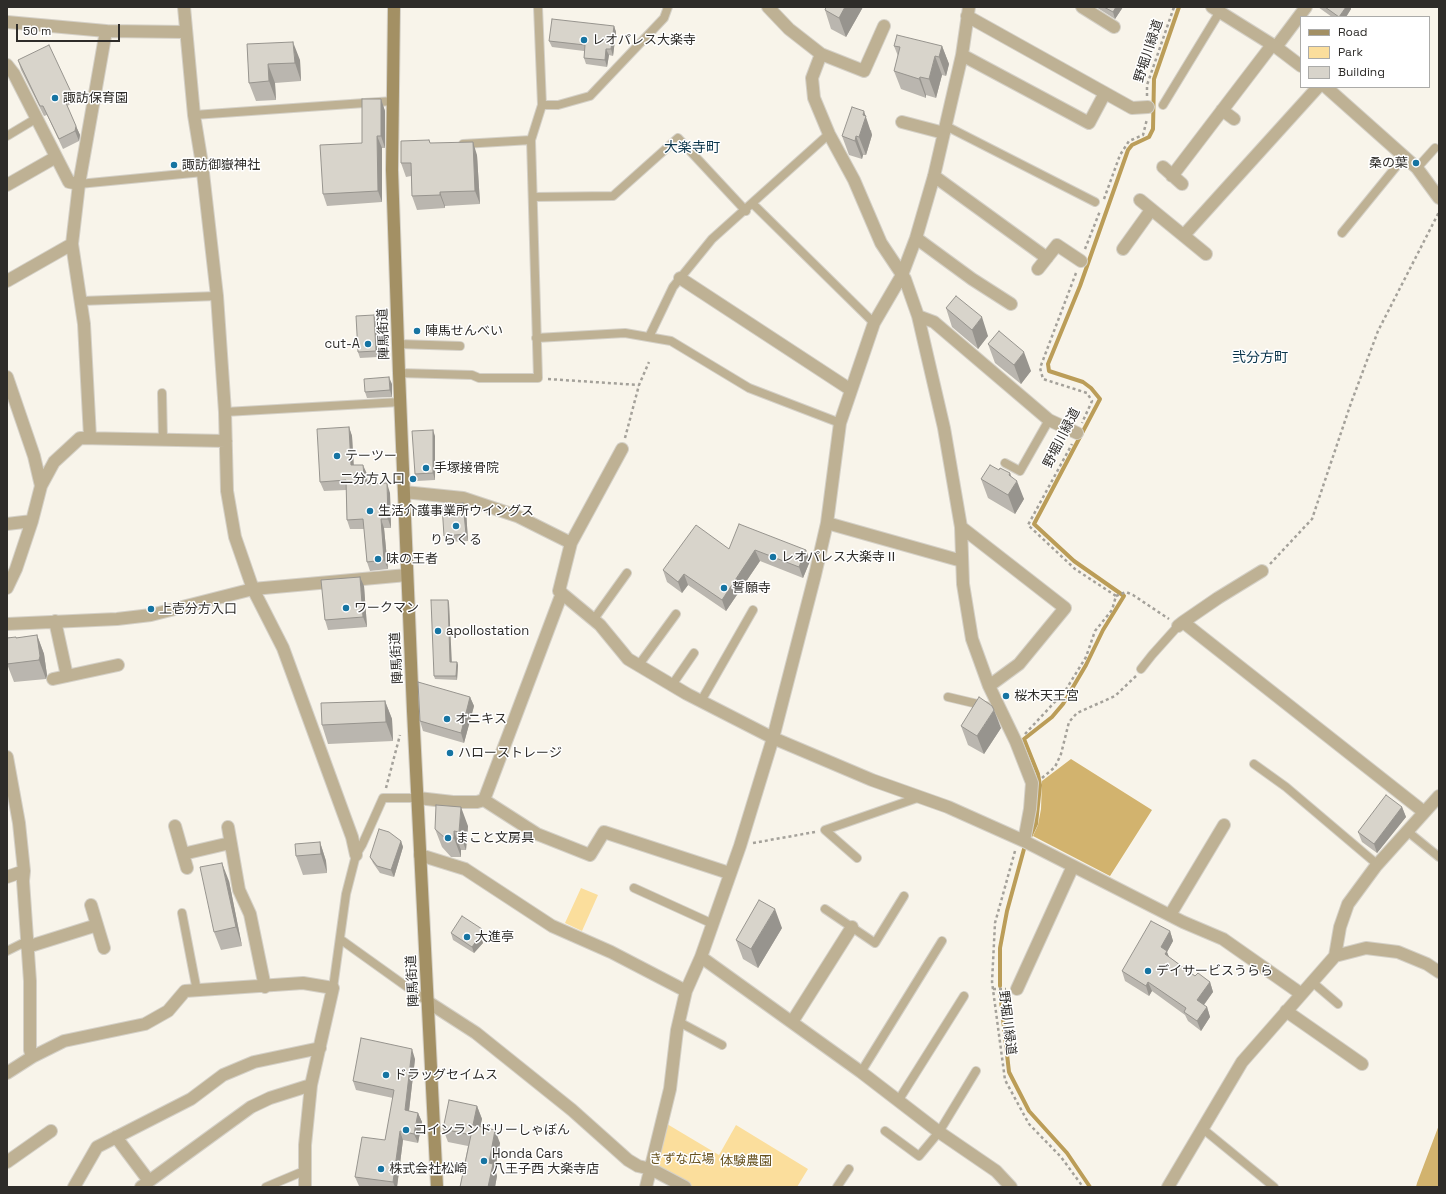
<!DOCTYPE html>
<html>
<head>
<meta charset="utf-8">
<style>
  body { margin:0 }
  #map { position:relative; width:1446px; height:1194px; overflow:hidden; background:#f8f4ea; font-family:"Space Grotesk",sans-serif }
  canvas { display:block }
  .frame { position:absolute; inset:0; border:8px solid #2e2c29; pointer-events:none }
  .legend { position:absolute; left:1300px; top:16px; width:130px; height:72px; box-sizing:border-box; background:#fff; border:1px solid #ababa9; margin:0; padding:5px 7px; list-style:none; font-size:12px; color:#2e2c29 }
  .legend li { display:flex; align-items:center; gap:8px; height:20px }
  .legend b { width:20px; border:1px solid #ababa9 }
  .scale { position:absolute; left:16px; top:24px; width:104px; height:18px; box-sizing:border-box; border:2px solid #2e2c29; border-top:0; padding-left:5px; font-size:12px; line-height:14px; white-space:nowrap; color:#2e2c29; -webkit-text-stroke:3px #fff; paint-order:stroke }
</style>
</head>
<body>
<div id="map">
<canvas width="1446" height="1194"></canvas>
<div class="frame"></div>
<ul class="legend">
<li><b style="height:5px;background:#a39064"></b>Road</li>
<li><b style="height:11px;background:#fbde9c"></b>Park</li>
<li><b style="height:11px;background:#d8d4cb"></b>Building</li>
</ul>
<div class="scale">50 m</div>
</div>
<script>
const ctx = document.querySelector('canvas').getContext('2d');
ctx.lineJoin = 'round';
function paint(path, color) { ctx.fillStyle = color; ctx.fill(path, 'evenodd'); }
const shape = rows => new Path2D(rows.map(r => 'M' + r).join(''));
function strokePath(path, color, width, dash) { ctx.strokeStyle = color; ctx.lineWidth = width; ctx.lineCap = dash ? 'butt' : 'round'; ctx.setLineDash(dash || []); ctx.stroke(path); }
function drawText(font, color, halo, rows, align = 'center') {
  ctx.font = font + ' "Space Grotesk","Noto Sans JP",sans-serif'; ctx.lineWidth = 3; ctx.setLineDash([]); ctx.textBaseline = 'middle'; ctx.strokeStyle = halo; ctx.fillStyle = color; for (const [text, x, y, turn = 0] of rows) {
    ctx.save(); ctx.translate(x, y); ctx.rotate((+turn || 0) * Math.PI / 180); ctx.textAlign = isNaN(turn) ? turn : align; if (halo) ctx.strokeText(text, 0, 0); ctx.fillText(text, 0, 0); ctx.restore();
  }
}
paint(shape([
  [581,888,598,895,582,931,565,923],
  [662,1121,719,1155,736,1125,808,1169,797,1187,685,1187,651,1169]
]), '#fbde9c');
paint(shape([
  [1071,759,1152,810,1110,876,1033,836,1038,825,1041,809,1042,781],
  [1439,1125,1439,1187,1416,1187,1417,1183]
]), '#d2b36e');
strokePath(shape([
  [1030,837,1036,824,1040,785,1038,774,1024,739,1052,717,1063,704,1086,665,1103,630,1124,596,1074,561,1034,524,1100,399,1091,388,1083,382,1049,371,1048,364,1080,286,1128,150,1132,145,1149,137,1153,129,1154,79,1179,7],
  [1000,986,1000,948,1007,911,1024,849],
  [1000,992,1009,1072,1029,1111,1067,1153,1090,1187]
]), '#bb9d58', 4);
const service = shape([
  [542,105,558,105,590,96,664,18,668,7],
  [1163,105,1219,13],
  [194,115,393,101],
  [946,126,1095,202],
  [7,136,37,118],
  [463,144,531,140],
  [1417,168,1435,148],
  [79,184,203,172],
  [533,197,613,196,678,138,746,211],
  [753,204,874,323],
  [1342,233,1404,157],
  [81,301,217,296],
  [649,337,673,287,712,239,829,134],
  [536,338,625,333,671,341,749,388,840,423],
  [398,344,460,346],
  [399,373,472,375,479,378,538,378,531,140,542,105,538,7],
  [162,393,163,440],
  [225,412,400,402],
  [1005,463,1020,471,1049,420],
  [594,619,627,573],
  [638,666,676,614],
  [1141,669,1152,655,1178,626],
  [672,685,694,653],
  [948,697,986,706],
  [701,701,753,610],
  [1254,764,1286,787,1378,865],
  [1407,831,1439,857],
  [857,858,825,830,920,797],
  [634,888,713,924],
  [825,909,875,943,904,896],
  [182,913,197,991],
  [340,939,428,1002],
  [7,951,27,941],
  [1311,981,1338,1004],
  [333,988,346,894,356,855,362,845,383,798,418,798],
  [679,1022,722,1045],
  [861,1072,942,941],
  [898,1101,964,996],
  [1203,1129,1274,1187],
  [885,1131,919,1156,939,1132,976,1071],
  [266,1187,304,1171],
  [837,1187,849,1169]
]);
const minor = shape([
  [184,7,194,115,202,164,217,296,225,412,227,491,235,537,253,589,283,648,352,837,356,855],
  [768,7,789,29,821,54,812,78,814,98,829,134,854,180,881,243,905,279,918,316,944,428,961,527,963,584,972,639,989,686,1016,742,1032,783,1030,809,1024,841],
  [1082,7,1114,27],
  [967,16,1132,108,1148,107],
  [7,22,106,31,186,32],
  [1276,47,1306,7],
  [821,54,864,71,884,26],
  [962,55,1089,123,1105,93],
  [7,65,14,74,69,182,79,184,72,244,7,281],
  [1222,110,1234,119],
  [902,122,944,133],
  [1163,167,1182,184],
  [934,176,1047,258],
  [1172,176,1272,45],
  [79,184,106,31],
  [7,185,56,157],
  [1140,200,1206,254],
  [1184,235,1318,87],
  [916,238,972,279,1011,304],
  [72,244,84,324,90,437],
  [1123,249,1151,210],
  [1038,269,1057,245,1081,261],
  [680,278,851,390],
  [918,316,934,322,1049,420,1077,433],
  [7,377,34,456,41,486,32,521,16,569,7,588],
  [622,449,571,543,559,591,600,625,628,659,687,694,773,738,872,780,948,807,1024,841,1183,922,1223,939,1300,993],
  [41,486,54,462,80,438,226,441],
  [404,492,463,498,517,516,571,543],
  [827,523,962,561],
  [7,524,32,521],
  [961,527,1065,608,1019,664,989,686],
  [55,621,67,676],
  [1183,622,1218,598,1262,571],
  [7,624,117,619,151,615,253,589,407,575],
  [1178,626,1183,622,1424,812],
  [53,679,118,665],
  [7,757,19,823,24,871,23,881,30,981,30,1050,32,1057],
  [418,798,453,802,477,802,484,800,562,593],
  [484,800,537,834,590,855,604,832,729,873],
  [175,826,187,868],
  [228,827,239,890,250,914,265,987],
  [183,854,230,843],
  [420,855,465,869,552,926,611,952,686,991],
  [7,877,24,871],
  [91,905,104,948],
  [1170,915,1224,825],
  [27,947,97,925],
  [1335,956,1340,927,1348,904,1376,866,1439,796],
  [701,957,861,1072,939,1132,996,1171,1011,1187],
  [1017,989,1073,866],
  [428,1002,476,1033,572,1110,628,1160,638,1166,651,1169,685,1187],
  [1286,1011,1362,1064],
  [792,1022,852,927],
  [7,1073,32,1057,64,1041,145,1024,168,1011,185,991,303,983,333,988,311,1085,305,1145,305,1187],
  [116,1137,149,1181],
  [7,1162,51,1131],
  [74,1187,97,1147,191,1099,223,1075,254,1062,320,1048],
  [141,1187,251,1107,270,1098,311,1085],
  [646,1187,670,1089,677,1030,686,991,701,957,740,846,773,738,815,575,827,523,840,423,874,323,902,275,916,238,934,176,962,55,969,7],
  [1168,1187,1242,1062,1335,956,1366,948,1398,952,1427,964,1439,972]
]);
const tertiary = shape([
  [1212,7,1276,47,1301,66],
  [1326,87,1417,168,1439,198]
]);
const secondary = shape([
  [394,7,392,170,399,373,413,711,437,1187]
]);
strokePath(service, '#d4d0c7', 10);
strokePath(minor, '#d4d0c7', 14);
strokePath(tertiary, '#d4d0c7', 14);
strokePath(secondary, '#d4d0c7', 14);
strokePath(shape([
  [1147,96,1147,85,1174,7],
  [1104,199,1120,155,1129,141,1143,135,1147,119],
  [1085,249,1100,211],
  [1076,273,1040,368,1043,379,1087,393,1092,401,1082,423],
  [548,379,639,385],
  [625,438,639,385,649,362],
  [1270,564,1312,519,1351,403,1378,331,1439,212],
  [1116,596,1126,592,1133,595,1169,619],
  [1025,734,1065,691,1086,657,1095,631,1112,610,1116,596,1075,569,1028,525,1072,444],
  [1042,778,1055,767,1061,754,1069,722,1077,713,1115,696,1136,676],
  [386,788,400,735],
  [753,843,815,832],
  [1015,851,995,923,992,982,1005,1080,1029,1124,1061,1157,1083,1187],
  [993,989,1006,989]
]), '#a4a19a', 2.5, [3, 3]);
strokePath(service, '#beb194', 8);
strokePath(minor, '#beb194', 12);
strokePath(tertiary, '#beb194', 12);
strokePath(secondary, '#a39064', 12);
paint(shape([
  [863,7,846,37,831,29,825,10],
  [1096,7,1123,7,1115,19],
  [1318,7,1351,7,1351,9,1346,17,1332,17],
  [614,26,616,32,613,56,609,55,607,67,586,64,584,58,584,51,552,47,549,41],
  [247,44,300,60,301,81,275,83,276,100,256,101,249,83],
  [894,46,942,46,949,64,946,76,942,75,936,98,926,95,926,98,901,89,894,71,898,56],
  [18,60,71,92,75,102,67,106,80,135,79,141,63,149,47,115,44,116,21,70],
  [381,99,385,111,385,148,382,148,382,202,327,206,323,194,362,143],
  [871,130,872,135,866,155,863,155,862,159,849,155,842,136],
  [430,143,477,155,480,204,445,206,445,208,417,210,412,196,411,176,406,177,401,163],
  [946,308,988,336,978,349,952,327],
  [376,322,378,357,360,358,358,352],
  [988,344,1031,371,1021,384,995,363],
  [392,384,392,397,367,398,365,392],
  [349,427,352,436,354,465,367,474,367,484,390,493,391,528,384,528,388,569,370,571,367,562,364,529,350,529,347,520,346,490,324,491,320,482],
  [435,436,435,480,417,481,415,474],
  [999,470,1010,473,1011,477,1024,499,1015,514,988,498,981,479],
  [463,503,466,510,468,541,446,542,444,536],
  [729,549,806,550,810,561,803,578,760,561,726,611,688,585,682,593,667,582,663,570],
  [364,586,367,627,328,630,325,620],
  [448,600,449,603,451,662,457,662,458,665,457,680,435,679,434,676],
  [37,635,44,654,47,675,46,679,14,682,7,664,16,638],
  [470,697,474,706,464,743,423,731,420,721],
  [385,701,392,719,393,741,328,744,322,725],
  [961,726,1001,728,984,754,968,745],
  [1402,807,1406,817,1377,853,1362,842,1358,832],
  [468,826,466,850,461,850,461,857,451,857,442,847,435,829],
  [401,841,403,847,394,877,380,873,373,863,370,857],
  [320,842,326,861,327,873,303,875,296,856],
  [229,881,242,946,221,950,214,932],
  [782,928,758,968,743,959,736,940],
  [1170,931,1173,941,1167,952,1169,957,1195,976,1210,982,1213,992,1204,1005,1207,1007,1210,1017,1201,1031,1188,1021,1185,1015,1152,991,1149,996,1125,981,1122,971],
  [451,933,485,935,482,940,483,943,474,953,453,940],
  [415,1059,409,1111,418,1113,422,1122,418,1143,403,1140,397,1187,367,1187,359,1186,355,1177,385,1140,393,1098,356,1090,353,1081],
  [477,1106,482,1119,480,1127,500,1143,495,1169,497,1176,495,1187,460,1187,468,1146,448,1142,443,1129]
]), '#bab6af');
paint(shape([
  [845,7,863,7,846,37,839,18],
  [1116,7,1123,7,1115,19,1113,12],
  [1346,7,1351,7,1351,9,1346,17,1339,17],
  [614,26,616,32,613,56,611,49],
  [293,42,300,60,301,81,295,63],
  [942,46,949,64,946,76,939,57],
  [606,49,609,55,607,67,605,60],
  [935,56,942,75,936,98,929,79],
  [268,64,275,83,276,100,269,81],
  [920,77,926,95,926,98,919,79],
  [381,99,385,111,385,148,381,136],
  [864,111,872,135,866,155,859,137,863,115],
  [76,126,80,135,79,141,75,131],
  [377,136,382,148,382,202,378,191],
  [856,136,863,155,862,159,855,141],
  [473,142,477,155,480,204,475,191],
  [440,192,445,206,445,208,440,195],
  [374,315,376,322,378,357,376,351],
  [982,317,988,336,978,349,972,330],
  [1024,352,1031,371,1021,384,1014,365],
  [389,377,392,384,392,397,390,390],
  [349,427,352,436,354,475,351,465],
  [433,430,435,436,435,480,433,473],
  [363,465,367,474,368,493,365,484],
  [1010,473,1014,486,1017,481,1024,499,1015,514,1008,495,1009,475],
  [387,483,390,493,391,528,388,519],
  [463,503,466,510,468,541,466,534],
  [381,519,384,528,388,569,384,560],
  [755,550,760,561,726,611,722,600],
  [806,550,810,561,803,578,799,567],
  [684,574,688,585,682,593,678,582],
  [360,577,364,586,367,627,363,617],
  [448,600,449,603,452,665,450,662],
  [37,635,44,654,47,675,46,679,39,660],
  [457,662,458,665,457,680,456,676],
  [470,697,474,706,464,743,461,733],
  [385,701,392,719,393,741,386,722],
  [994,710,1001,728,984,754,977,736],
  [461,807,468,826,466,850,459,832],
  [1402,807,1406,817,1377,853,1374,844],
  [454,831,461,850,461,857,454,838],
  [401,841,403,847,394,877,391,870],
  [320,842,326,861,327,873,321,854],
  [222,863,229,881,242,946,236,927],
  [775,909,782,928,758,968,751,949],
  [482,929,485,935,482,940,483,943,474,953,472,947],
  [1170,931,1173,941,1167,952,1170,960,1168,964,1161,947],
  [1148,982,1152,991,1149,996,1146,986],
  [1210,982,1213,992,1200,1010,1197,1000],
  [1207,1007,1210,1017,1201,1031,1197,1021],
  [412,1049,415,1059,408,1119,405,1110],
  [477,1106,482,1119,478,1138,473,1125],
  [418,1113,422,1122,418,1143,414,1134],
  [495,1130,500,1143,495,1169,497,1176,495,1187,488,1187,489,1163],
  [400,1131,403,1140,397,1187,395,1187,393,1182]
]), '#97948e');
const building = shape([
  [826,7,845,7,839,18,825,10,826,7],
  [1104,7,1116,7,1113,12,1104,7],
  [1325,7,1346,7,1339,17,1325,7],
  [552,19,614,26,611,49,606,49,605,60,584,58,585,45,549,41,552,19],
  [897,35,942,46,939,57,935,56,929,79,920,77,919,79,894,71,900,47,894,46,897,35],
  [293,42,295,63,268,64,269,81,249,83,247,44,293,42],
  [49,45,71,92,63,96,76,126,75,131,59,139,43,106,40,106,18,60,49,45],
  [362,99,381,99,381,136,377,136,378,191,323,194,320,145,362,143,362,99],
  [852,107,864,111,863,115,866,116,859,137,856,136,855,141,842,136,852,107],
  [429,140,430,143,473,142,475,191,440,192,440,195,412,196,411,163,401,163,401,141,429,140],
  [956,296,982,317,972,330,946,308,956,296],
  [374,315,376,351,358,352,356,316,374,315],
  [999,331,1024,352,1014,365,988,344,999,331],
  [389,377,390,390,365,392,364,379,389,377],
  [349,427,351,465,363,465,365,484,387,483,388,519,381,519,384,560,367,562,363,519,347,520,346,480,320,482,317,429,349,427],
  [433,430,433,473,415,474,412,431,433,430],
  [990,465,999,470,1000,468,1010,473,1009,475,1017,481,1008,495,981,479,990,465],
  [463,503,466,534,444,536,442,505,463,503],
  [739,524,806,550,799,567,755,550,722,600,684,574,678,582,663,570,696,525,729,549,739,524],
  [360,577,363,617,325,620,321,580,360,577],
  [431,600,448,600,450,662,457,662,456,676,434,676,431,600],
  [37,635,40,656,39,660,7,664,7,638,16,637,16,638,37,635],
  [418,682,470,697,461,733,420,721,418,682],
  [979,697,992,706,994,710,977,736,961,726,979,697],
  [385,701,386,722,322,725,321,703,385,701],
  [1386,795,1402,807,1374,844,1358,832,1386,795],
  [436,805,461,807,459,832,454,831,454,838,445,838,435,829,436,805],
  [379,829,389,832,401,841,391,870,377,866,370,857,379,829],
  [320,842,321,854,296,856,295,844,320,842],
  [222,863,236,927,214,932,200,867,222,863],
  [759,900,775,909,751,949,736,940,759,900],
  [462,916,482,929,479,935,480,936,472,947,451,933,462,916],
  [1151,921,1170,931,1161,947,1167,951,1165,954,1195,976,1198,973,1210,982,1197,1000,1207,1007,1197,1021,1184,1012,1186,1008,1148,982,1146,986,1122,971,1151,921],
  [361,1038,412,1049,405,1110,418,1113,414,1134,400,1131,393,1182,355,1177,362,1137,385,1140,394,1090,353,1081,361,1038],
  [449,1100,477,1106,473,1125,495,1130,489,1163,493,1164,488,1187,460,1187,471,1135,443,1129,449,1100]
]);
paint(building, '#d8d4cb');
strokePath(building, '#97948e', 1);
for (const [x, y, r, color] of [
  [584,40,4,"#1674a2"],
  [55,98,4,"#1674a2"],
  [1416,163,4,"#1674a2"],
  [174,165,4,"#1674a2"],
  [417,331,4,"#1674a2"],
  [368,344,4,"#1674a2"],
  [337,456,4,"#1674a2"],
  [426,468,4,"#1674a2"],
  [413,479,4,"#1674a2"],
  [370,511,4,"#1674a2"],
  [456,526,4,"#1674a2"],
  [773,557,4,"#1674a2"],
  [378,559,4,"#1674a2"],
  [724,588,4,"#1674a2"],
  [346,608,4,"#1674a2"],
  [151,609,4,"#1674a2"],
  [438,631,4,"#1674a2"],
  [1006,696,4,"#1674a2"],
  [447,719,4,"#1674a2"],
  [450,753,4,"#1674a2"],
  [448,838,4,"#1674a2"],
  [467,937,4,"#1674a2"],
  [1148,971,4,"#1674a2"],
  [386,1075,4,"#1674a2"],
  [406,1130,4,"#1674a2"],
  [484,1161,4,"#1674a2"],
  [381,1169,4,"#1674a2"]
]) { const dot = new Path2D(); dot.arc(x, y, r, 0, 2 * Math.PI); ctx.fillStyle = color; ctx.fill(dot); strokePath(dot, '#fff', 1.5); }
drawText('13px', '#2e2c29', '#fff', [
  ["レオパレス大楽寺",592,40],
  ["諏訪保育園",63,98],
  ["桑の葉",1408,163,"right"],
  ["諏訪御嶽神社",182,165],
  ["陣馬せんべい",425,331],
  ["cut-A",360,344,"right"],
  ["テーツー",345,456],
  ["手塚接骨院",434,468],
  ["二分方入口",405,479,"right"],
  ["生活介護事業所ウイングス",378,511],
  ["りらくる",456,540,"center"],
  ["レオパレス大楽寺Ⅱ",781,557],
  ["味の王者",386,559],
  ["誓願寺",732,588],
  ["ワークマン",354,608],
  ["上壱分方入口",159,609],
  ["apollostation",446,631],
  ["桜木天王宮",1014,696],
  ["オニキス",455,719],
  ["ハローストレージ",458,753],
  ["まこと文房具",456,838],
  ["大進亭",475,937],
  ["デイサービスうらら",1156,971],
  ["ドラッグセイムス",394,1075],
  ["コインランドリーしゃぼん",414,1130],
  ["Honda Cars",492,1154],
  ["八王子西 大楽寺店",492,1169],
  ["株式会社松崎",389,1169]
], 'left');
drawText('13px', '#2e2c29', '#fff', [
  ["野堀川緑道",1149,51,-72],
  ["陣馬街道",384,334,-92],
  ["野堀川緑道",1062,438,-63],
  ["陣馬街道",397,658,-93],
  ["陣馬街道",413,981,-93],
  ["野堀川緑道",1007,1023,83]
]);
drawText('13px', '#66511d', '#fff', [
  ["きずな広場",682,1159],
  ["体験農園",746,1161]
]);
drawText('14px', '#0b364c', '#fff', [
  ["大楽寺町",692,148],
  ["弐分方町",1260,358]
]);
</script>
</body>
</html>
